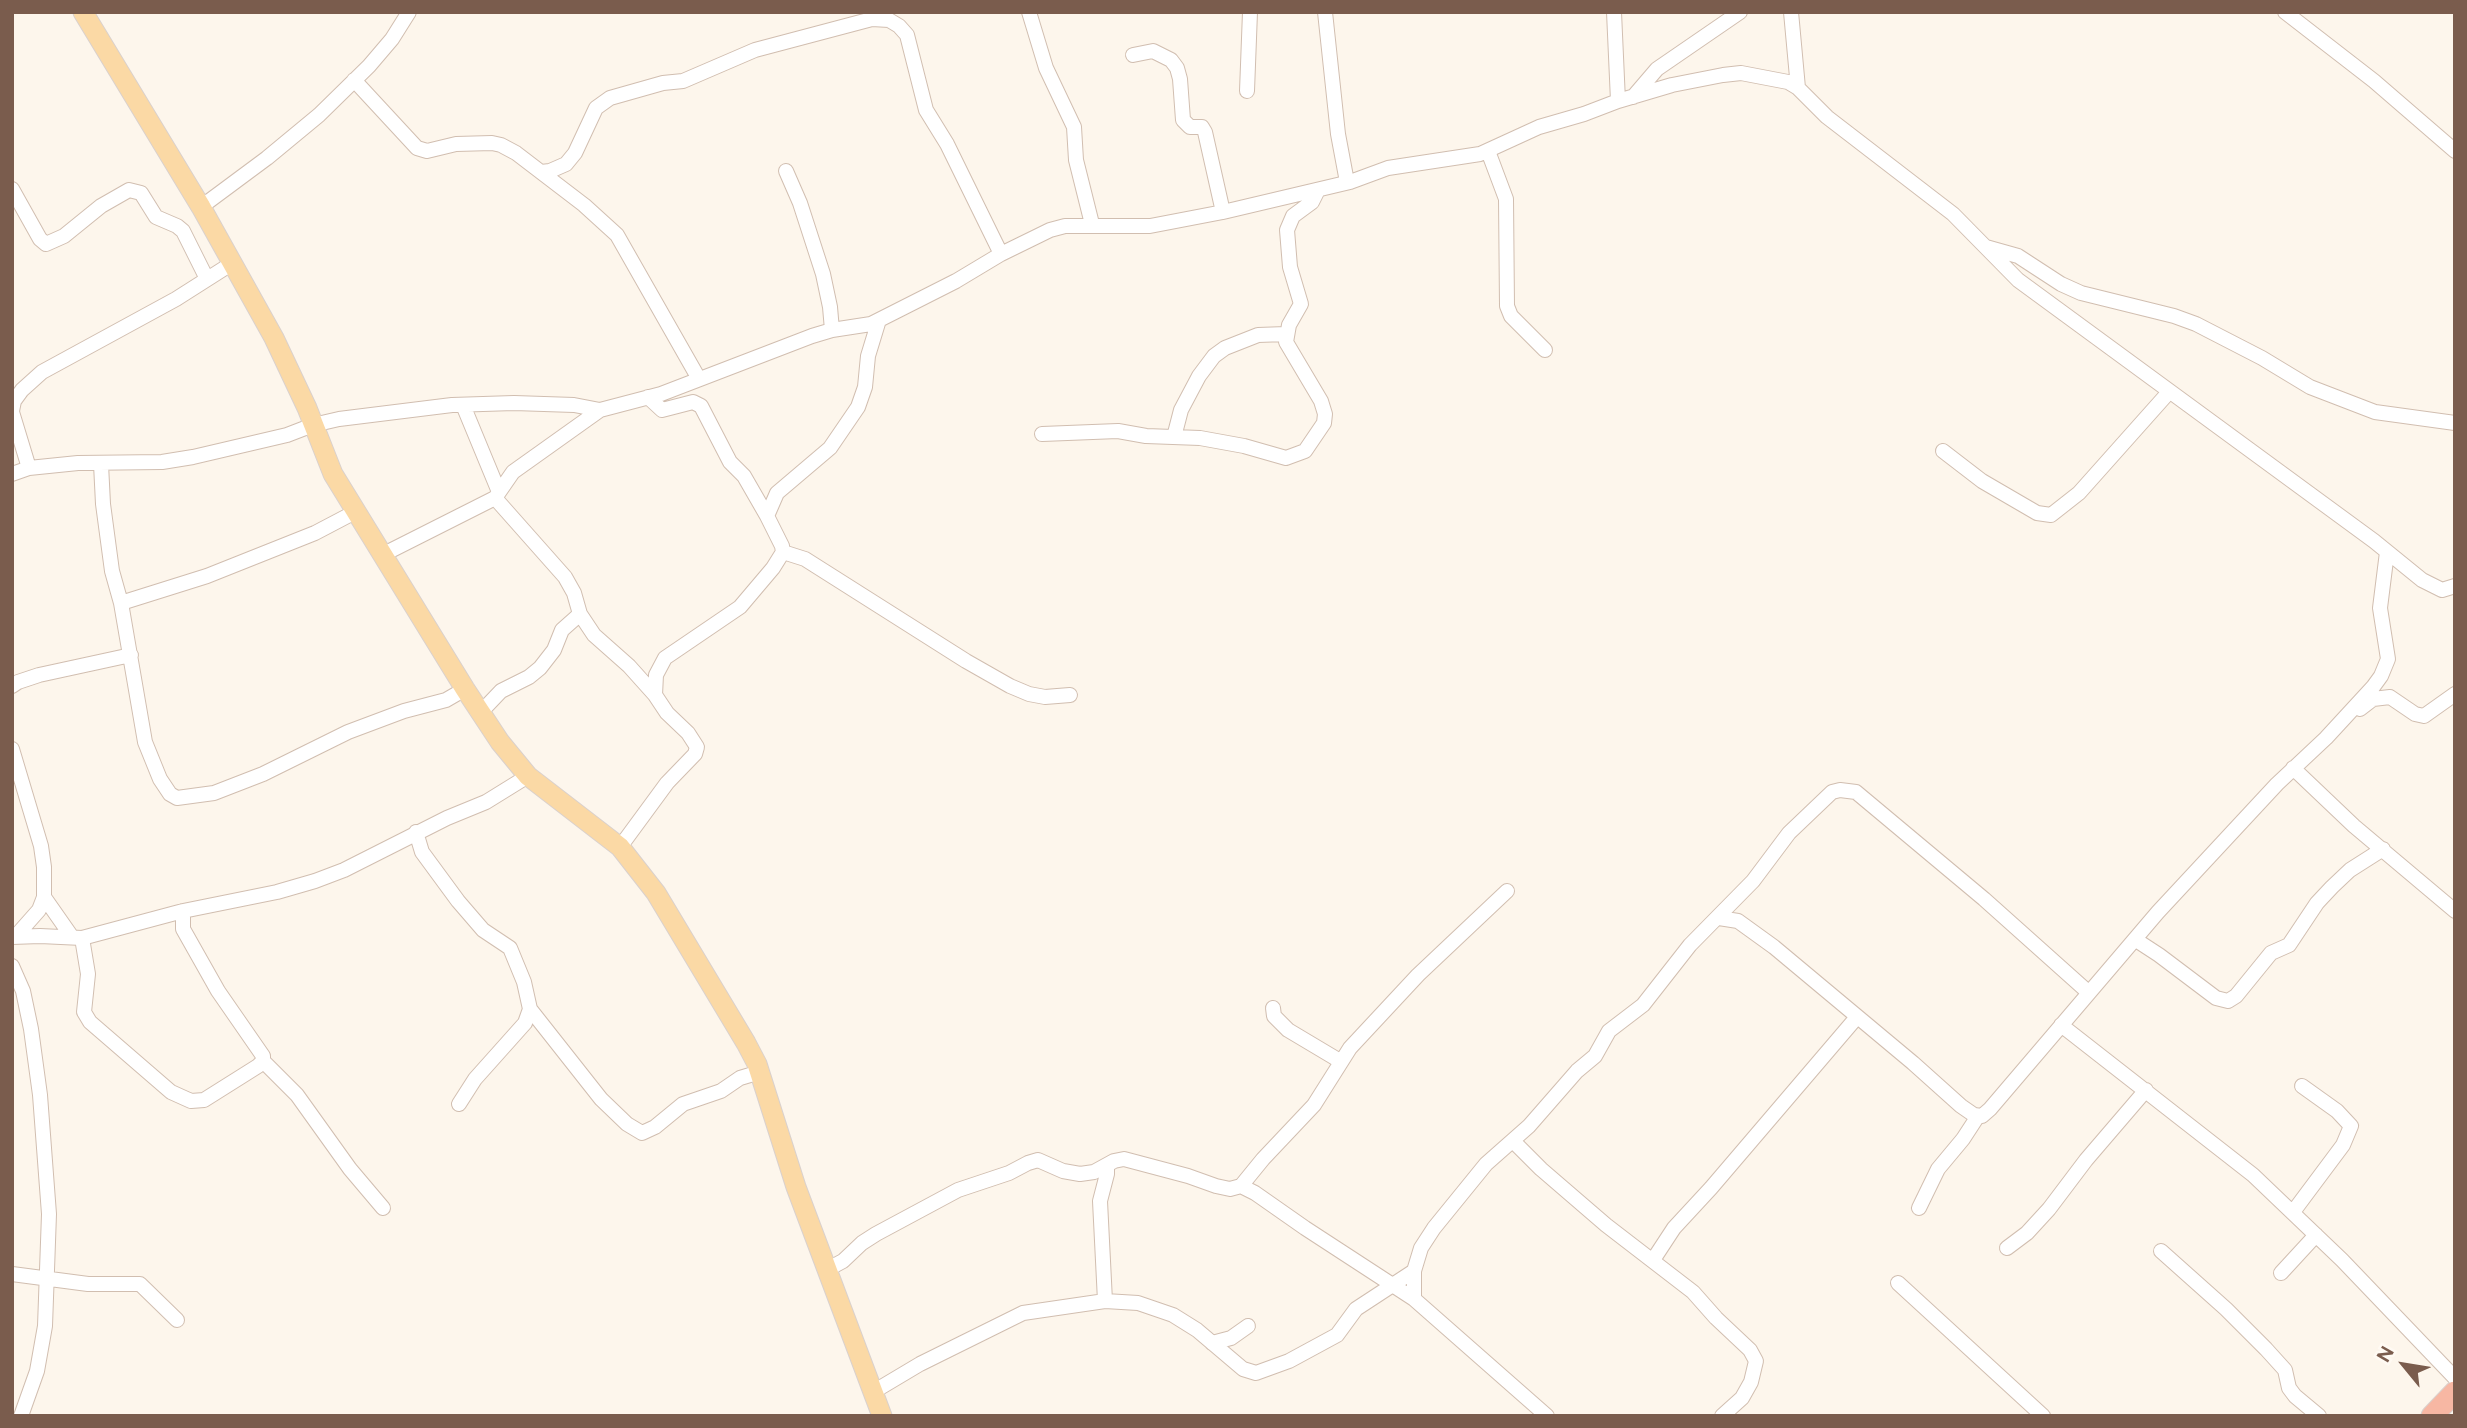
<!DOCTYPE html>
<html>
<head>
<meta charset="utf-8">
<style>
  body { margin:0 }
  #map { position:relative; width:2467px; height:1428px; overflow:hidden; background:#fdf6ec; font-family:Figtree,sans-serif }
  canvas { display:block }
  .frame { position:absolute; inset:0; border:14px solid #7a5c4d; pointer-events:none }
  .north { position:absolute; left:2369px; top:1330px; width:70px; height:70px; -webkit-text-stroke:5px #fffaf3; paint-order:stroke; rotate:300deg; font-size:19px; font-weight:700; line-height:28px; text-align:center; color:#7a5c4d }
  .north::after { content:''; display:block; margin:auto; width:24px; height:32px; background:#7a5c4d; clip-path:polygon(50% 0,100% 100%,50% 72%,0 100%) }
</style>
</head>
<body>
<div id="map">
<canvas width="2467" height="1428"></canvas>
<div class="frame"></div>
<div class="north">N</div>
</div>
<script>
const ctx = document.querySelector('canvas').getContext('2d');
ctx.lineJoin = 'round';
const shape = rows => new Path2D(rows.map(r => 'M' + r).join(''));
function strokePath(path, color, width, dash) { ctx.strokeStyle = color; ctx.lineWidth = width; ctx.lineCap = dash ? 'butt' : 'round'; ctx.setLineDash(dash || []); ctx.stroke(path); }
const minor = shape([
  [1029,12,1046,68,1074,127,1076,160,1092,224],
  [1325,12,1338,134,1347,182],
  [1614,12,1618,101],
  [1791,12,1798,88],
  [2285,12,2374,81,2455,151],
  [1133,55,1153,51,1171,60,1177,68,1180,79,1183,120,1190,127,1202,127,1205,132,1223,212],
  [354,80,417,148,427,151,456,144,492,143,501,145,516,153,584,205,617,235,699,379],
  [1247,91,1250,12],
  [1633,97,1657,69,1740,12],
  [1488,151,1506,199,1507,306,1511,316,1545,350],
  [786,171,800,203,823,274,830,307,832,330],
  [541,172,550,171,566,164,575,153,596,108,610,98,663,83,683,81,755,50,872,19,889,20,899,26,907,35,926,110,947,144,1001,254],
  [12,189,40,239,46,244,64,236,101,206,129,190,141,193,156,217,177,226,183,231,207,279],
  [201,207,267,158,319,115,369,66,392,39,409,12],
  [1986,247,2018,256,2061,284,2081,293,2174,316,2196,324,2262,358,2310,387,2375,412,2455,423],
  [648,397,662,410,693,402,701,406,730,462,744,476,767,516,782,546,783,552,773,568,740,607,665,658,656,675,655,695],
  [463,405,499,492],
  [12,411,14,401,22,390,42,372,176,299,231,264],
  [12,412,29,468],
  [1042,434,1118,431,1146,436,1200,438,1244,446,1286,458,1305,451,1324,423,1325,414,1321,401,1286,342,1289,325,1301,304,1290,267,1287,230,1293,216,1312,202,1318,190],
  [1174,437,1181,410,1199,376,1214,356,1225,348,1258,335,1286,334],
  [1943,451,1982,481,2037,513,2051,515,2079,493,2169,392],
  [101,464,103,504,112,571,121,603,145,742,160,779,170,794,177,798,214,793,263,774,348,732,404,711,446,700,465,689],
  [12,474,29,468,78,463,162,462,193,457,287,435,313,425,339,419,452,405,514,403,574,405,600,410,661,394,812,336,832,330,871,324,956,281,1001,254,1050,230,1065,226,1150,226,1223,212,1350,182,1388,168,1480,154,1539,127,1584,114,1618,101,1672,85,1723,75,1741,73,1788,82,1798,88,1827,117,1953,214,2018,280,2374,541,2422,580,2442,590,2455,586],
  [495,498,565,577,574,593,580,614,594,635,629,666,655,695,667,713,688,733,697,747,695,754,667,783,620,847],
  [767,516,777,493,830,448,858,407,865,387,868,356,879,320],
  [783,552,805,559,966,661,1010,686,1029,694,1045,697,1070,695],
  [382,555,495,498,513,472,600,410],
  [121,603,207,576,315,533,355,512],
  [12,686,18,682,39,675,131,655],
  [2360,709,2373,699,2390,697,2415,714,2424,716,2455,694],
  [481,712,501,691,529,677,540,668,554,650,562,630,580,614],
  [12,749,41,846,44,867,44,897,39,910,16,936],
  [2293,768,2354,826,2455,911],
  [416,832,422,852,458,901,483,930,510,948,524,982,530,1009,525,1023,475,1079,459,1104],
  [44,897,72,937],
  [1719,918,1738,921,1774,947,1913,1063,1961,1106,1974,1115,1982,1116,1990,1109,2158,912,2277,784,2326,738,2373,687,2381,676,2388,659,2380,608,2387,552],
  [12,937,40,936,82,938,183,911,277,892,315,881,344,870,447,818,486,802,528,776],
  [82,938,88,974,84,1012,90,1022,171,1092,191,1101,204,1100,258,1066,263,1061,263,1056,218,991,183,929,183,911],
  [2136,940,2159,955,2216,998,2228,1001,2236,996,2271,953,2289,945,2317,903,2332,887,2350,870,2383,849],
  [12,966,23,991,31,1029,40,1095,49,1214,45,1326,37,1371,21,1416],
  [1273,1008,1274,1016,1288,1030,1340,1061],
  [530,1009,601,1099,627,1124,642,1133,655,1127,683,1104,721,1091,740,1078,760,1072],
  [2061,1025,2253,1175,2342,1260,2455,1378],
  [263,1061,297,1095,350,1169,383,1208],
  [1513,1141,1541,1169,1606,1225,1693,1292,1716,1318,1750,1350,1756,1361,1751,1382,1742,1398,1722,1416],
  [1241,1186,1263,1159,1314,1105,1350,1048,1418,975,1507,891],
  [1919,1208,1938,1169,1963,1139,1978,1116],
  [2293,1212,2343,1145,2351,1126,2337,1111,2302,1086],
  [2007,1248,2027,1233,2049,1209,2086,1160,2146,1090],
  [2161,1251,2226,1309,2266,1349,2285,1370,2289,1388,2295,1396,2319,1416],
  [1653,1260,1674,1228,1711,1188,1857,1017],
  [828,1269,843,1261,862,1243,876,1234,958,1190,1009,1173,1028,1163,1038,1160,1063,1171,1080,1174,1094,1172,1114,1161,1124,1159,1188,1176,1216,1186,1230,1189,1241,1186,1255,1193,1305,1228,1414,1299,1547,1416],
  [2281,1273,2316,1235],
  [12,1274,88,1284,140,1284,177,1320],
  [1898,1283,2043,1416],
  [1414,1299,1414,1271,1421,1248,1434,1228,1486,1164,1529,1126,1577,1071,1595,1056,1609,1031,1643,1005,1690,945,1753,881,1789,833,1832,792,1840,790,1856,792,1984,899,2088,992],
  [1105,1301,1100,1201,1107,1174,1107,1166],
  [1212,1343,1231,1338,1248,1326],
  [873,1392,920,1364,1023,1313,1105,1301,1138,1303,1173,1315,1197,1330,1243,1369,1256,1373,1289,1361,1337,1335,1356,1309,1414,1271]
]);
const major = shape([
  [83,12,201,207,274,338,307,408,333,474,465,689,500,742,528,776,620,847,656,893,746,1043,757,1064,796,1187,882,1416]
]);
const highway = shape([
  [2432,1416,2455,1392]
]);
strokePath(minor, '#d1beb0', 16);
strokePath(major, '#dad1cd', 21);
strokePath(highway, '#dad1cd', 23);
strokePath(minor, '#fff', 14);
strokePath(major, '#fbd9a5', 19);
strokePath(highway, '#f7b7a3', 21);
</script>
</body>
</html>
